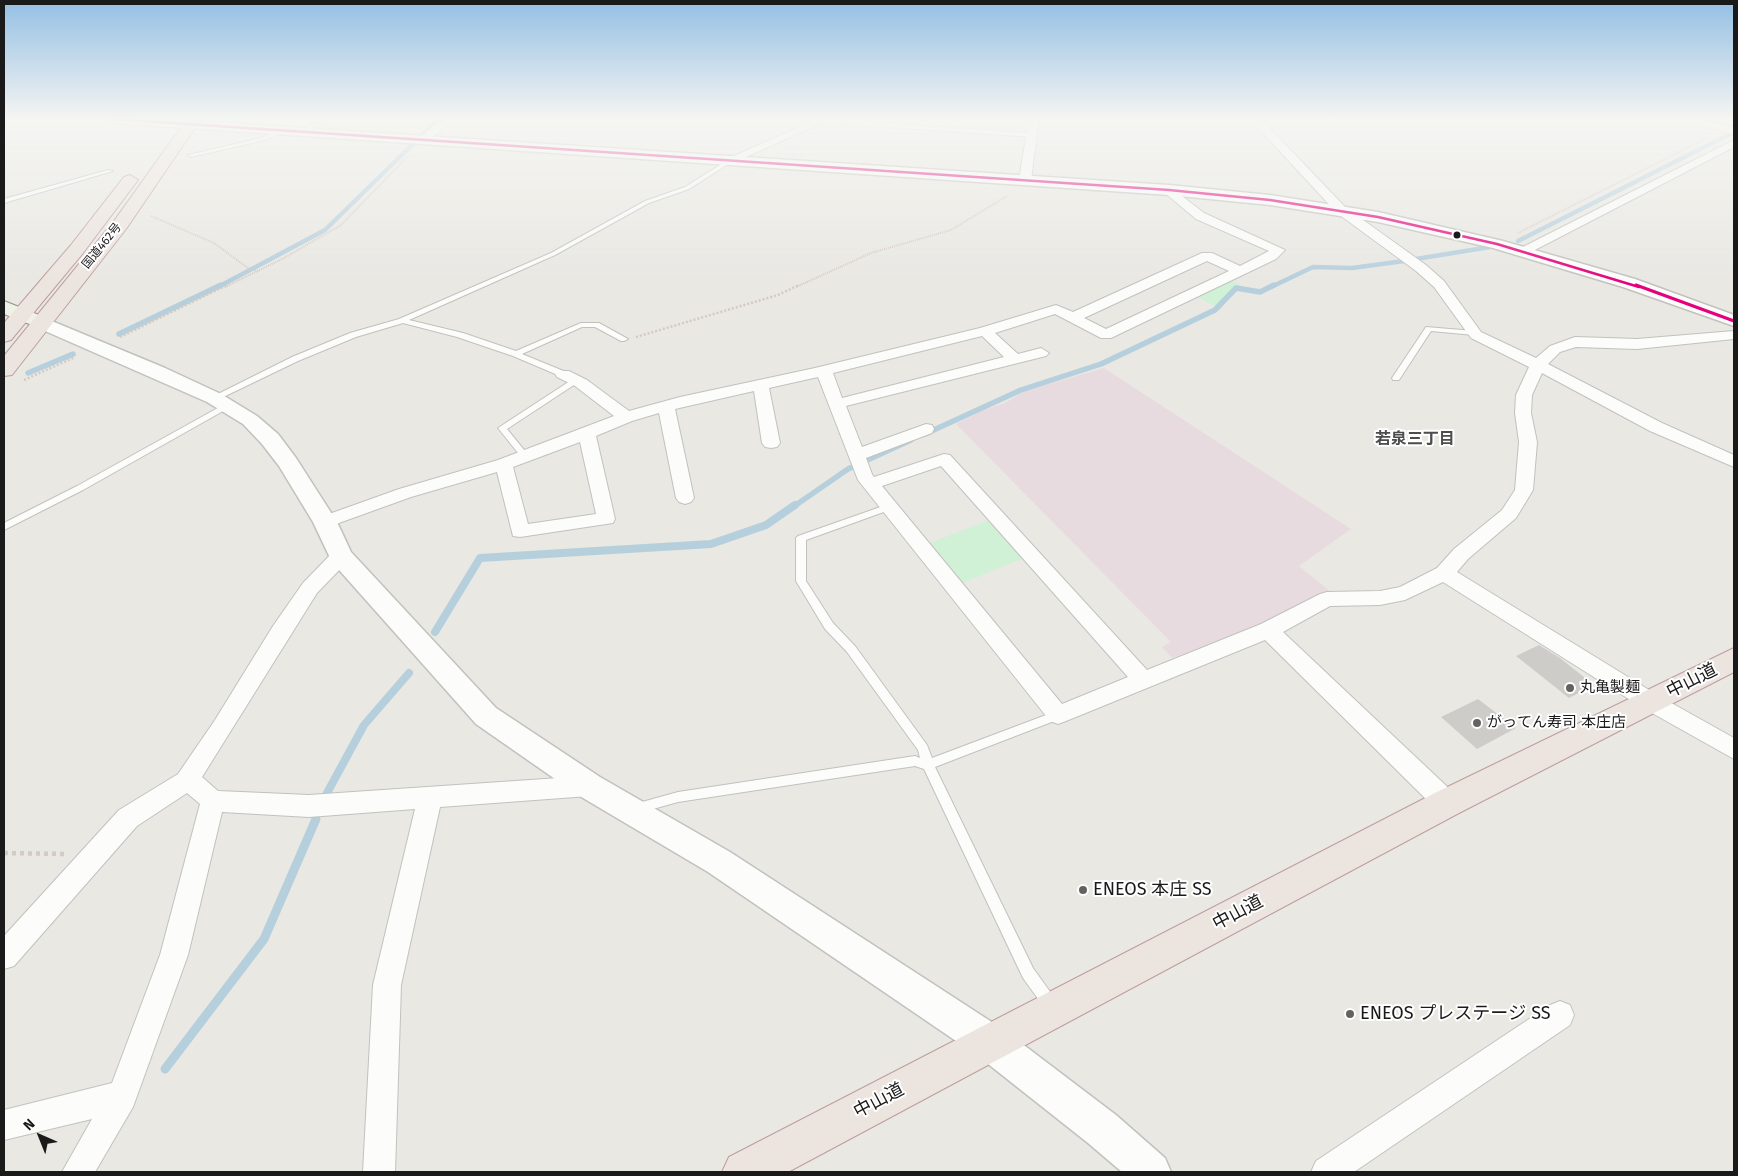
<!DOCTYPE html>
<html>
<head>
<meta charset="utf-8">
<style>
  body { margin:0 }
  #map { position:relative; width:1738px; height:1176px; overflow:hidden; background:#e9e8e3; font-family:"Fira Sans",sans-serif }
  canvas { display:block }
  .frame { position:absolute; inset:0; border:5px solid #1a1a1a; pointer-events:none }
  .north { position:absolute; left:15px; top:1111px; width:50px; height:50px; -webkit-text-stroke:4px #fff; paint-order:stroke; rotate:316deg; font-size:14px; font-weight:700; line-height:20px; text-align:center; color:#1a1a1a }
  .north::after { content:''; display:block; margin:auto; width:18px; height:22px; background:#1a1a1a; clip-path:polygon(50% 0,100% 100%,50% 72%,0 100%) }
</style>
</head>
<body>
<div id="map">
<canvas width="1738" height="1176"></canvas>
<div class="frame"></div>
<div class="north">N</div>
</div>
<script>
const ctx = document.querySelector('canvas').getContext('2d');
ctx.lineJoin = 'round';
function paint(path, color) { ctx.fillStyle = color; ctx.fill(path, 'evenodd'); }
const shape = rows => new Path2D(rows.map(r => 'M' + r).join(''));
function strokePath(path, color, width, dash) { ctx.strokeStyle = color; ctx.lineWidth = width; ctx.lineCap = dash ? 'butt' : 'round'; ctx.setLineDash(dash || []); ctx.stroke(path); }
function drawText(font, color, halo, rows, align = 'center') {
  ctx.font = font + ' "Fira Sans","Noto Sans JP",sans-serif'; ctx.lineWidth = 4; ctx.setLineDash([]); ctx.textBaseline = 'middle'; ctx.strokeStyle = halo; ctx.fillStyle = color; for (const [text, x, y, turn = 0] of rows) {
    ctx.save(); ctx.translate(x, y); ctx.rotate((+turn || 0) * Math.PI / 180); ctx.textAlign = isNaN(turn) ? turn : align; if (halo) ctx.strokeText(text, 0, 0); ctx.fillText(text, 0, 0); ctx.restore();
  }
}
paint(shape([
  [1104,368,1351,529,1299,566,1331,592,1265,624,1172,658,1162,647,1171,642,956,424,984,410,1005,403,1025,391]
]), '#e7dbe0');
paint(shape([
  [1229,280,1248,288,1235,287,1216,306,1195,296],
  [989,520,1024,558,960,584,927,544]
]), '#d0f1d5');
strokePath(shape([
  [1699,119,1734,128],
  [423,135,438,119],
  [1518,241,1734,132],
  [1416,259,1490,247],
  [218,287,325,230,414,143],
  [1271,287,1313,267,1352,268,1404,261]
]), '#b6cfdd', 4.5);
strokePath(shape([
  [119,334,221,285],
  [28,373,73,354],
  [925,434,1021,390,1101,364,1215,310,1236,288,1260,292,1274,285],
  [793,507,848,469,911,440]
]), '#b6cfdd', 5.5);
strokePath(shape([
  [435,632,480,558,711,544,766,525,795,505],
  [327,793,364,725,409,673]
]), '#b6cfdd', 8);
strokePath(shape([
  [165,1069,264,939,316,819]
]), '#b6cfdd', 9);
paint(shape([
  [1539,645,1560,658,1594,685,1569,698,1516,656],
  [1478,699,1516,728,1477,749,1441,717]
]), '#ceccc8');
const service = shape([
  [326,119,333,119,304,131,299,130,326,119],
  [799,119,822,119,1031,133,1034,135,1031,137,802,121,799,119],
  [286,128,288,129,288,131,265,140,191,157,188,155,261,138,286,128],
  [731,158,733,159,733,161,689,189,649,203,555,255,409,320,463,333,516,351,581,323,599,323,628,339,624,341,621,341,595,327,582,327,522,354,566,372,566,376,560,376,513,356,457,337,403,323,356,337,298,361,217,400,214,400,210,398,292,357,350,333,399,319,551,253,645,201,685,187,731,158],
  [108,170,113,171,4,203,4,199,108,170],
  [1426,327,1474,331,1478,333,1474,335,1431,331,1399,380,1393,380,1392,378,1426,327],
  [573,379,579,379,580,381,507,429,529,456,525,459,522,458,498,428,573,379],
  [225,404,228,404,232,406,83,490,4,530,4,523,77,486,225,404],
  [889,504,894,507,892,509,806,540,806,581,833,623,855,646,927,745,932,758,1054,712,1058,710,1062,712,1064,715,1062,718,935,767,1033,968,1056,1000,1058,1005,1056,1010,1051,1012,1046,1010,1023,978,924,769,915,766,678,802,635,814,631,813,629,809,631,805,635,804,678,792,915,756,920,758,918,750,847,652,825,629,796,581,796,538,798,536,889,504]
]);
const minor = shape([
  [442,119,453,119,429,141,421,141,421,137,442,119],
  [817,119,830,119,735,162,731,163,725,160,817,119],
  [1029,119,1039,119,1031,180,1025,184,1019,180,1029,119],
  [1250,119,1261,119,1345,207,1426,265,1444,281,1481,332,1536,358,1550,346,1575,337,1637,339,1734,331,1734,339,1637,349,1576,347,1560,352,1548,364,1662,423,1734,455,1734,467,1650,431,1542,373,1532,395,1531,413,1537,442,1533,490,1516,518,1468,559,1457,572,1659,696,1734,738,1734,759,1643,708,1443,582,1405,600,1380,605,1330,606,1283,632,1456,795,1459,803,1456,811,1447,814,1438,811,1265,640,1066,721,1058,724,1050,721,858,480,818,377,769,388,780,443,777,447,771,448,765,447,762,443,754,391,675,409,694,498,691,502,685,504,679,502,676,498,659,413,632,421,596,436,615,519,613,523,520,537,513,536,497,472,411,497,325,528,318,526,316,522,318,518,399,489,498,460,614,416,575,386,557,377,555,374,557,371,569,371,587,380,629,411,680,397,815,368,980,328,1056,305,1073,312,1202,253,1212,253,1240,266,1269,251,1196,219,1165,193,1163,190,1169,186,1204,213,1285,250,1276,259,1111,338,1101,338,1055,314,995,333,1018,354,1041,348,1049,353,1046,356,846,406,862,447,926,424,932,425,934,429,932,433,866,458,872,474,874,477,944,454,950,455,1147,670,1261,624,1320,594,1327,592,1380,591,1400,587,1437,568,1454,549,1502,510,1515,490,1519,442,1515,413,1516,395,1529,367,1471,338,1434,287,1416,271,1337,213,1250,119],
  [1207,261,1229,271,1106,329,1084,318,1207,261],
  [982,336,1004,357,842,398,833,373,982,336],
  [580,442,596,514,528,524,513,467,580,442],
  [941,466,1128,677,1062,704,882,486,941,466],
  [1683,119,1700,119,1734,128,1734,134,1684,121,1683,119],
  [1734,140,1734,147,1527,254,1522,255,1515,251,1734,140],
  [341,549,348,551,351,556,348,561,317,593,202,777,218,791,309,795,589,776,597,779,601,786,597,793,589,796,440,807,401,985,395,1172,363,1172,373,985,415,809,309,817,222,812,188,955,133,1107,95,1172,62,1172,92,1119,4,1140,4,1110,112,1083,160,955,200,804,187,793,137,826,14,966,4,969,4,936,119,810,178,774,215,720,273,626,303,583,334,551,341,549],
  [1560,1001,1570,1005,1574,1015,1570,1025,1354,1172,1311,1172,1316,1161,1550,1005,1560,1001]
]);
const tertiary = shape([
  [106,119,169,119,1169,185,1270,195,1378,212,1503,241,1635,279,1734,315,1734,326,1623,287,1493,248,1378,222,1270,205,1169,195,113,123,106,119],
  [42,317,165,368,221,394,257,416,278,434,296,458,337,522,351,552,496,708,600,777,730,852,1004,1030,1116,1115,1165,1158,1171,1172,1122,1172,1088,1143,978,1056,708,872,578,795,476,724,332,562,313,522,279,466,262,444,243,424,207,402,36,327,33,323,36,319,42,317]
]);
const secondary = shape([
  [4,301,49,319,52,323,49,327,42,329,4,314,4,301]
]);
const trunk = shape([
  [187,119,201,119,126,229,12,375,4,376,4,356,114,221,187,119],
  [130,175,138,180,83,253,11,340,4,342,4,323,71,245,124,177,130,175],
  [1734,648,1734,672,1459,813,788,1172,722,1172,729,1157,1435,793,1734,648]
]);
strokePath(service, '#c1c1bf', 2);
strokePath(minor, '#c1c1bf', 2);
strokePath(tertiary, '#c1c1bf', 3);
strokePath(secondary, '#8d927c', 2);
strokePath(trunk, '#be9c9f', 2);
strokePath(shape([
  [1278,122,1318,123,1331,119],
  [151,216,214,243,248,268,259,271],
  [1518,233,1707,138],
  [225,287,284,258,341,225,409,155],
  [796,287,871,253,951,230,1007,196]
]), '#d5c9c3', 2, [1, 1]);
strokePath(shape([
  [120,337,227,285],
  [636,337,778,295,799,285],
  [24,380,75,357]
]), '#d5c9c3', 2.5, [2, 2]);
strokePath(shape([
  [4,853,64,854]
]), '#d5c9c3', 4.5, [4, 4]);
paint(service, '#fcfcfb');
paint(minor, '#fcfcfb');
paint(tertiary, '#fcfcfb');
paint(secondary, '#f0f1e8');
paint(trunk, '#ece4df');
strokePath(shape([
  [113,119,1169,190,1270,200,1378,217,1497,244,1639,287]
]), '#e5007d', 2.5);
strokePath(shape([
  [1636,285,1734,321]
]), '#e5007d', 3);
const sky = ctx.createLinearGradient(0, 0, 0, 283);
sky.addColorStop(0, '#94bfe4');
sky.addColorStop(0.42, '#f5f5f2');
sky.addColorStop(1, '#f5f5f200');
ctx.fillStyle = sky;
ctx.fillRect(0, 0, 1738, 283);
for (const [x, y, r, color] of [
  [1457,235,4.5,"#1a1a1a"],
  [1570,688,5,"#626260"],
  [1477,723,5,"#626260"],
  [1083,890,5,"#626260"],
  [1350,1014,5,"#626260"]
]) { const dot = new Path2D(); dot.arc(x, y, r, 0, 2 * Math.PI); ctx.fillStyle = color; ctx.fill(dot); strokePath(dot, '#fff', 2); }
drawText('12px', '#1a1a1a', '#fff', [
  ["国道462号",102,246,-51]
]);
drawText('15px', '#1a1a1a', '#fff', [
  ["丸亀製麺",1580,688],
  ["がってん寿司 本庄店",1487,723]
], 'left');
drawText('bold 16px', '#4d4d4d', '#fff', [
  ["若泉三丁目",1415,440]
]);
drawText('18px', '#1a1a1a', '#fff', [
  ["中山道",1692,681,-27],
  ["中山道",1238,913,-28],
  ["中山道",879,1101,-28]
]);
drawText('18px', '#1a1a1a', '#fff', [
  ["ENEOS 本庄 SS",1093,890],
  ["ENEOS プレステージ SS",1360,1014]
], 'left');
</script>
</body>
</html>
